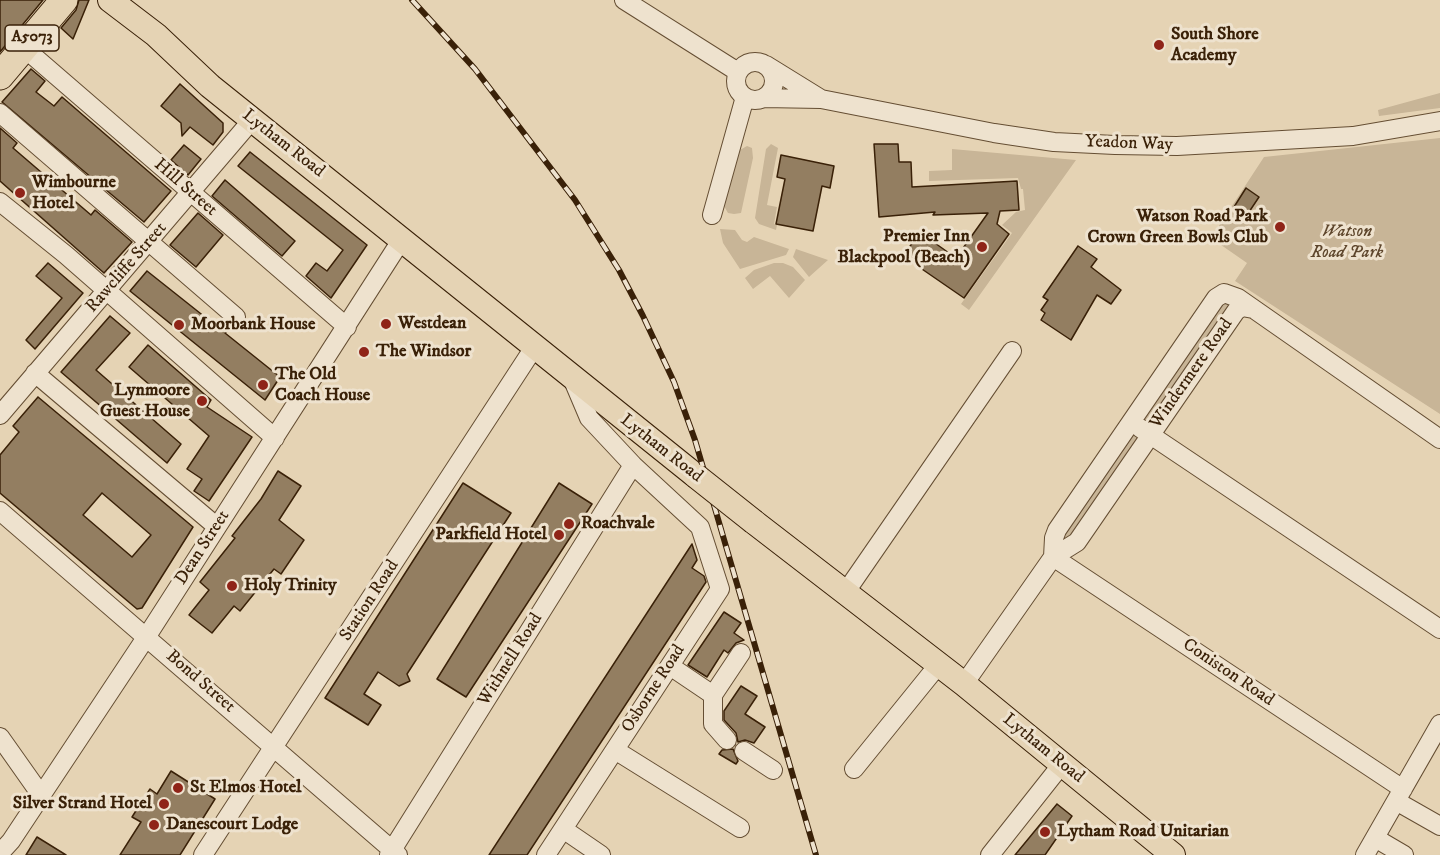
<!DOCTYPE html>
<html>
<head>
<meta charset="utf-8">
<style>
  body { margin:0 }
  canvas { display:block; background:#e5d3b4 }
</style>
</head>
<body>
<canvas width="1440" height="855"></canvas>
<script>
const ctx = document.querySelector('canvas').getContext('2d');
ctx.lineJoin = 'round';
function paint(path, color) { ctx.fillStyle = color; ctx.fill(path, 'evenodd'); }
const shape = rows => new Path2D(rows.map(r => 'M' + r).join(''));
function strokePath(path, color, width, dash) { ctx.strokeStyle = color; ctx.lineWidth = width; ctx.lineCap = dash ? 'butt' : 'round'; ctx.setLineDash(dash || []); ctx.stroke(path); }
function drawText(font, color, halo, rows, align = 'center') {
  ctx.font = font + ' "IM FELL DW Pica",serif'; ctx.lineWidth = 6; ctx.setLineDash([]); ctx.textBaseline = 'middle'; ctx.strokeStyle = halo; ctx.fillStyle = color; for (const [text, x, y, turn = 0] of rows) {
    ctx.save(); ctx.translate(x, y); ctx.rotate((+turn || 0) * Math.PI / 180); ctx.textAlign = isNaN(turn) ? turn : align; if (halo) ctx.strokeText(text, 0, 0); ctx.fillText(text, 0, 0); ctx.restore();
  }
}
paint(shape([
  [1440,93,1440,108,1379,116,1378,110],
  [1440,138,1440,414,1235,281,1247,263,1211,238,1264,157],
  [771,144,778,148,767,205,777,207,774,224,777,225,776,230,759,224,755,218,766,149],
  [747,146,752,148,753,158,741,213,734,214,728,213,724,206,740,150],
  [952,149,1076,160,969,310,961,304,1012,233,1002,225,1016,212,1025,210,1023,189,1021,189,1018,178,929,181,929,171,952,170],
  [720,229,735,230,742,240,747,242,754,237,789,249,786,255,740,269,723,243],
  [796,249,828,260,809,277,793,257],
  [774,263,783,263,793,267,805,280,789,298,770,276,753,289,745,278,754,270],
  [1216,298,1247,307,1077,542,1053,543]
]), '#c8b597');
const building = shape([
  [0,0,43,0,0,52,0,0],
  [79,0,89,0,73,39,61,28,76,10,79,0],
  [31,69,45,81,36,92,54,106,62,97,171,191,144,222,2,102,31,69],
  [180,84,223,123,223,132,213,145,190,127,182,136,181,123,161,106,180,84],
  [0,128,17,143,13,148,91,215,95,210,132,242,104,273,0,181,0,128],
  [874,144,898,144,899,162,911,162,912,187,1017,181,1019,210,1000,211,997,224,1009,234,964,298,903,256,918,235,923,238,925,236,956,258,988,213,933,215,935,212,879,217,874,144],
  [184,145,201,159,188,175,171,160,184,145],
  [250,152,367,245,331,298,306,276,316,263,327,271,343,250,238,166,250,152],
  [781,155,834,166,830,188,822,186,813,231,776,224,785,179,777,177,781,155],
  [225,180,295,241,282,256,212,196,225,180],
  [1246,188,1259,197,1247,215,1234,207,1246,188],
  [198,213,223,235,196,267,170,245,198,213],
  [1078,246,1097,259,1091,267,1121,290,1111,304,1097,295,1071,340,1041,320,1045,313,1041,310,1048,300,1043,297,1078,246],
  [48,263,83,293,35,349,26,340,62,298,36,276,48,263],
  [147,271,215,325,221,319,231,327,225,333,280,377,265,400,130,291,147,271],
  [110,316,130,333,96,370,181,444,167,463,61,372,110,316],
  [148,345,211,400,207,407,252,437,209,501,194,491,202,479,187,469,209,436,129,367,148,345],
  [38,397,193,527,142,608,137,609,0,493,0,455,19,432,13,426,38,397],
  [102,493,151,535,132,557,83,515,102,493],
  [278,471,301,486,279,520,304,540,281,574,274,569,240,611,234,606,212,633,189,615,209,590,200,582,235,538,232,536,261,499,278,471],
  [463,483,511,513,407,674,410,681,399,686,378,672,364,694,381,705,368,725,325,698,463,483],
  [559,483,592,504,466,697,437,679,559,483],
  [692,544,697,560,692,568,704,576,706,582,527,855,489,855,692,544],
  [724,612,741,623,734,633,744,640,736,643,728,653,724,650,707,677,688,665,724,612],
  [741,686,757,696,745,714,765,727,754,743,745,740,738,742,736,733,724,720,724,711,741,686],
  [733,749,738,761,736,764,719,754,722,750,733,749],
  [171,771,215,799,180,855,120,855,141,822,132,817,150,789,157,794,171,771],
  [1057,804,1072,816,1045,855,1015,855,1057,804],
  [37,837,66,855,26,855,37,837]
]);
paint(building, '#937e61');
strokePath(building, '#3a2108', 1.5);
const minor = shape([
  [624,0,738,72],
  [23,47,347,327],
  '736 81a19 19 0 1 1 38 0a19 19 0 1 1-38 0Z',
  [766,65,821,99],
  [763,98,821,99,994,133,1054,142,1115,145,1177,146,1353,136,1440,121],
  [0,113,236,317],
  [0,202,66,255,275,438],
  [712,215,745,97],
  [35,373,216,526],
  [0,415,252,120],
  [1140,428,1440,629],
  [0,511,398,855],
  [1053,557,1054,538,1057,530,1216,298,1224,293,1238,298,1440,439],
  [1053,557,1403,789],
  [845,593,1012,351],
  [670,666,713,695,713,724,727,740],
  [964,684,1053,557,1077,542,1236,311,1242,307,1253,309],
  [713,695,741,653],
  [0,737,41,795],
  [615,750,740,828],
  [744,751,773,770],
  [854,769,939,664],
  [1396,801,1440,826],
  [563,829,601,855],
  [1375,838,1404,855],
  [0,853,11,841,147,636,402,239],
  [203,855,535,346],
  [389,855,633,465],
  [546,855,720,589,700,527,633,465,589,418,572,378],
  [990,855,1062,764],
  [1365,855,1440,724]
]);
const major = shape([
  [110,0,156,35,210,86,696,476],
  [754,522,964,684,1173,855]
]);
const highway = shape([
  [0,76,64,0]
]);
strokePath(minor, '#654e33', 20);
strokePath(major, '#3a2108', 26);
strokePath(highway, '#3a2108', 29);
strokePath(minor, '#eee2ce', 18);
strokePath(major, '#e5d3b4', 24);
strokePath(highway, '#e5d3b4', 27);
const rail = shape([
  [412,0,475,69,575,200,619,270,643,316,674,382,695,440,816,855]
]);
strokePath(rail, '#3a2108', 6);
strokePath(rail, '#eee2ce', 4, [11]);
const majorBridge = shape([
  [696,476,754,522]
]);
strokePath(majorBridge, '#3a2108', 26, []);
strokePath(majorBridge, '#e5d3b4', 24);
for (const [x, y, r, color] of [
  [1159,45,6,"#8f2418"],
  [20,193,6,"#8f2418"],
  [1280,227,6,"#8f2418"],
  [982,247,6,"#8f2418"],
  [386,324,6,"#8f2418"],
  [179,325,6,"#8f2418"],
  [364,352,6,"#8f2418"],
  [263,385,6,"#8f2418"],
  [202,401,6,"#8f2418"],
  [569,524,6,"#8f2418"],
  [559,535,6,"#8f2418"],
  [232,586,6,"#8f2418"],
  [178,788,6,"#8f2418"],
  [164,804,6,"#8f2418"],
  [154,825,6,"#8f2418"],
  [1045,832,6,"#8f2418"]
]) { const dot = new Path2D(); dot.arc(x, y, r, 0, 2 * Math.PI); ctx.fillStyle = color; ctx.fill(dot); strokePath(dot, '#eee2ce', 2); }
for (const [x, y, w] of [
  [32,38,54]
]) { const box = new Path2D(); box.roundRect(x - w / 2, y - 13, w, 26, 4.5); ctx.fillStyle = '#eee2ce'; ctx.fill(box); strokePath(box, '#3a2108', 1.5); }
drawText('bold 16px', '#3a2108', null, [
  ["A5073",32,38]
]);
drawText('bold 18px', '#3a2108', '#eee2ce', [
  ["South Shore",1171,35],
  ["Academy",1171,56],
  ["Wimbourne",32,183],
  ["Hotel",32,204],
  ["Watson Road Park",1268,217,"right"],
  ["Crown Green Bowls Club",1268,238,"right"],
  ["Premier Inn",970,237,"right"],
  ["Blackpool (Beach)",970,258,"right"],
  ["Westdean",398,324],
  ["Moorbank House",191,325],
  ["The Windsor",376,352],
  ["The Old",275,375],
  ["Coach House",275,396],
  ["Lynmoore",190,391,"right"],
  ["Guest House",190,412,"right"],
  ["Roachvale",581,524],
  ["Parkfield Hotel",547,535,"right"],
  ["Holy Trinity",244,586],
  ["St Elmos Hotel",190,788],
  ["Silver Strand Hotel",152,804,"right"],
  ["Danescourt Lodge",166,825],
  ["Lytham Road Unitarian",1057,832]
], 'left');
drawText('18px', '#3a2108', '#eee2ce', [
  ["Lytham Road",283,144,38],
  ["Yeadon Way",1129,144,2],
  ["Hill Street",185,188,41],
  ["Rawcliffe Street",127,268,-49],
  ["Windermere Road",1192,374,-55],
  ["Lytham Road",661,449,38],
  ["Dean Street",203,548,-57],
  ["Station Road",370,601,-57],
  ["Withnell Road",511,660,-58],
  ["Coniston Road",1228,673,34],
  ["Bond Street",200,682,41],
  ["Osborne Road",654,689,-57],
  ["Lytham Road",1043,749,39]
]);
drawText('italic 18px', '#5e462c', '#eee2ce', [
  ["Watson",1347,232],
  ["Road Park",1347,253]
]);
</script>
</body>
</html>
